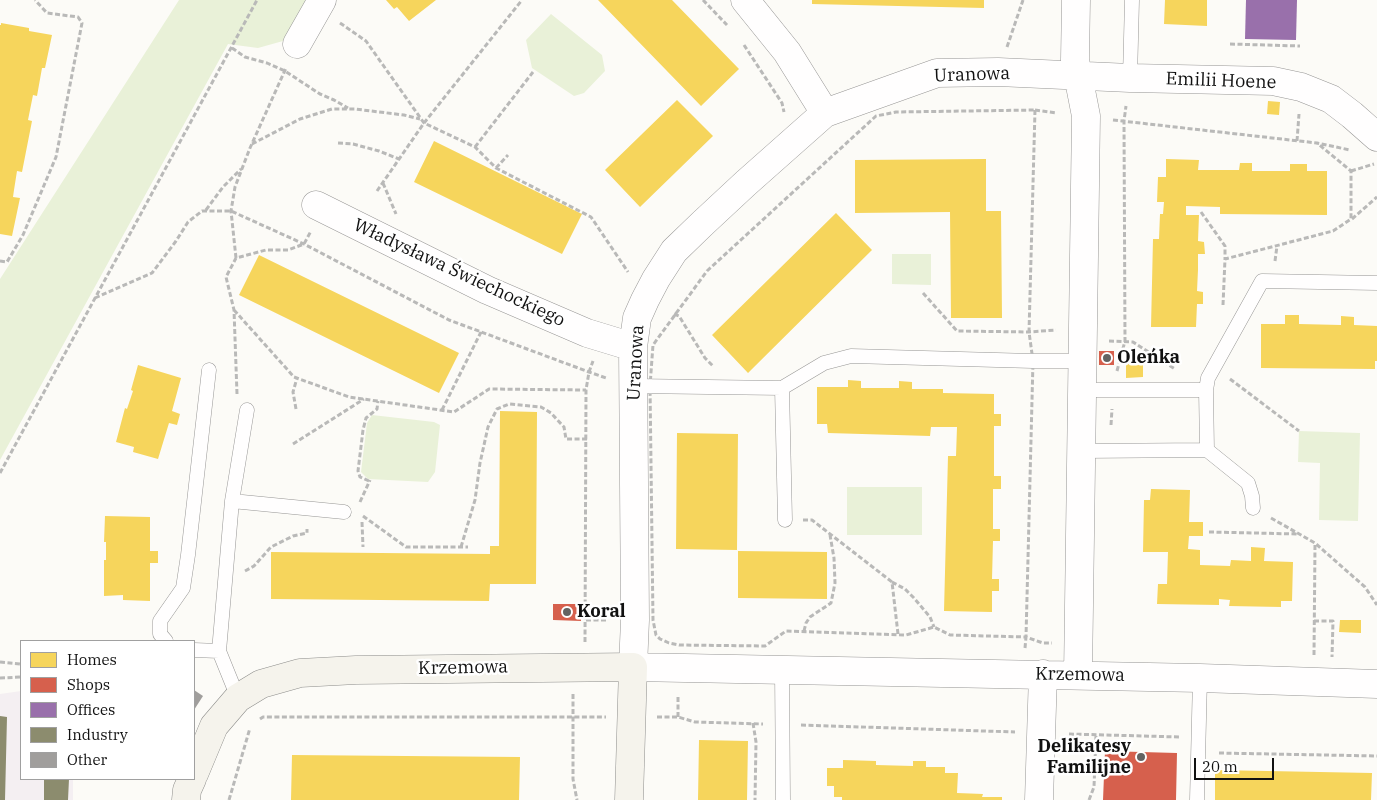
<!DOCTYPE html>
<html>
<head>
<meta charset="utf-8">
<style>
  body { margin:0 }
  #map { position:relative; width:1377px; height:800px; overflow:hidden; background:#fcfbf7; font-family:"IBM Plex Serif",serif }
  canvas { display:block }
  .legend { position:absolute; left:20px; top:640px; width:175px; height:140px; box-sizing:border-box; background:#fff; border:1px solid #a0a0a0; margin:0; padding:6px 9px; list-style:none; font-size:15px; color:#111 }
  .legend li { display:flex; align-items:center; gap:10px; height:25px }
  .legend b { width:25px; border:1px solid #a0a0a0 }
  .scale { position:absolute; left:1194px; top:758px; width:80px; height:22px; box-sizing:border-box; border:2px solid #111; border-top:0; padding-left:6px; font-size:15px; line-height:18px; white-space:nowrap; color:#111; -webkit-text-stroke:4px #fff; paint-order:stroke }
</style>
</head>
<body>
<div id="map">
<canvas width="1377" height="800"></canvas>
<ul class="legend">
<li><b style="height:14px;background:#f6d55c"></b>Homes</li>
<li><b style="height:14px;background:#d6604d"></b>Shops</li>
<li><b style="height:14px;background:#9970ab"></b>Offices</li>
<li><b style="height:14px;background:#8c8c6e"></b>Industry</li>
<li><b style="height:14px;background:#a09e9c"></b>Other</li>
</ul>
<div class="scale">20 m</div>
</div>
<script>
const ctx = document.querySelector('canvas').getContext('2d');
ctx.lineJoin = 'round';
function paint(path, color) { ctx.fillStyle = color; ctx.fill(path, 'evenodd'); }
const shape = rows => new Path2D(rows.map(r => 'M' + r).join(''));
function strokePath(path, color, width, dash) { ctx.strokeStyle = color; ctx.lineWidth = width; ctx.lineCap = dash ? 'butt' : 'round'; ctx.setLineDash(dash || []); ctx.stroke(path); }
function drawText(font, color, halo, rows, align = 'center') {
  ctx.font = font + ' "IBM Plex Serif",serif'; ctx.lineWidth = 5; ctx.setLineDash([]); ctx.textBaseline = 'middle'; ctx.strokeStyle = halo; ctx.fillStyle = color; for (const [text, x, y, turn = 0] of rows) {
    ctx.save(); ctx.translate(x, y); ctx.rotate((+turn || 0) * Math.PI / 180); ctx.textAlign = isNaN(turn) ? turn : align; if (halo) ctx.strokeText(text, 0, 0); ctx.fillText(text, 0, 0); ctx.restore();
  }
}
paint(shape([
  [21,691,21,779,73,779,73,800,0,800,0,694]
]), '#f4eff2');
paint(shape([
  [179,0,309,0,283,41,258,48,228,44,0,460,0,279],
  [551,14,602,55,605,71,584,93,574,96,532,68,526,40],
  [892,254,931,254,931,285,892,284],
  [372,415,434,422,440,425,435,472,428,482,368,479,361,472,367,423],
  [1299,431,1360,433,1358,521,1319,520,1320,463,1298,462],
  [847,487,922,487,922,535,847,535]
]), '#e9f1d8');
paint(shape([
  [386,0,436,0,409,21,397,7,394,9],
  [598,0,672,0,739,69,701,106],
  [812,0,984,0,984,8,812,4],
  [1165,0,1207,0,1207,26,1164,24],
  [1,23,29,28,29,31,52,35,45,68,42,68,37,96,33,95,28,120,32,121,22,172,17,171,14,190,13,197,20,198,12,236,0,234,0,25,1,25],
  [677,100,713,136,640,207,605,170],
  [1268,101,1280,102,1279,115,1267,114],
  [434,141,582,214,562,254,414,182],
  [986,159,986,211,1001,211,1002,318,951,318,950,212,855,213,855,160],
  [1166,159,1199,160,1198,170,1239,170,1240,163,1252,163,1252,171,1290,171,1290,164,1307,164,1307,171,1327,171,1327,215,1220,214,1220,207,1186,206,1186,215,1199,215,1198,241,1204,242,1205,254,1198,254,1198,270,1197,291,1203,292,1203,304,1197,304,1196,327,1151,327,1153,239,1159,239,1160,214,1163,214,1164,202,1157,202,1158,177,1166,177],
  [836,213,872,250,748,373,712,335],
  [259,255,459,353,439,393,239,295],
  [1285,315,1299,315,1299,324,1341,325,1341,316,1354,317,1354,325,1377,326,1377,361,1375,361,1375,369,1261,368,1261,324,1285,324],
  [1126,362,1143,362,1143,377,1126,378],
  [138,365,181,378,172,411,180,414,177,425,169,423,158,459,133,452,134,447,116,442,125,408,127,409,133,391,131,390],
  [848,380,861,381,861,388,899,388,899,381,912,382,912,389,943,389,943,393,994,394,994,414,1001,414,1001,426,994,426,994,476,1001,476,1001,489,993,489,993,529,1000,529,1000,541,993,541,992,579,999,579,999,591,992,591,992,612,944,611,948,456,956,456,957,427,931,427,930,436,828,433,827,424,817,424,817,387,848,387],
  [500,411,537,412,536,584,490,584,489,601,271,599,271,552,490,554,490,546,499,546],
  [677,433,738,434,737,550,676,549],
  [1151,489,1190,490,1189,522,1203,522,1203,536,1189,536,1188,549,1200,550,1200,565,1230,566,1231,560,1251,561,1251,547,1265,548,1264,561,1293,562,1292,601,1281,601,1281,607,1229,606,1230,600,1219,599,1219,605,1157,604,1158,584,1167,584,1168,552,1143,552,1144,500,1150,500],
  [105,516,150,517,150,551,158,551,158,563,150,563,150,601,123,600,123,595,104,596,104,560,106,560,106,542,104,542],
  [738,551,827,552,827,599,738,598],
  [1340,620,1361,620,1361,633,1339,632],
  [699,740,748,741,747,800,698,800],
  [292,755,520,757,519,800,291,800],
  [843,760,876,761,876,765,913,766,913,761,926,761,926,767,945,767,945,773,958,773,957,793,983,794,982,797,1002,797,1002,800,842,800,842,797,834,797,834,786,827,786,827,768,843,768],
  [1215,770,1372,773,1371,800,1215,800]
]), '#f6d55c');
paint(shape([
  [1099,351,1114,351,1114,365,1099,365],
  [553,604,581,604,581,621,553,620],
  [1105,751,1177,753,1176,800,1103,800]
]), '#d6604d');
paint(shape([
  [1246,0,1297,0,1296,40,1245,39]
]), '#9970ab');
paint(shape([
  [0,716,7,717,5,800,0,800],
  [44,779,69,779,68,800,44,800]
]), '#8c8c6e');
paint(shape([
  [194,690,203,696,194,710]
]), '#a09e9c');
const lane = shape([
  [1130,78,1132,0],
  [633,386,782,388,824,363,851,356,1033,361,1082,361],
  [782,388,785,520],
  [1082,390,1206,390],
  [1081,451,1207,450],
  [232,501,344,512],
  [1253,508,1252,496,1248,483,1207,450,1206,390,1208,378,1262,281,1377,283],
  [166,641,160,634,160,621,183,588,188,555,209,370],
  [194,650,219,651],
  [782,669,783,800],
  [238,698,219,651,232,501,247,410],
  [1197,800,1200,678]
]);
const street = shape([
  [745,0,787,52,825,113],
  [1076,0,1075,60,1086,116,1078,675],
  [297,44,322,0],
  [1377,137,1352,115,1331,99,1301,87,1273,81,1130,78,998,72,937,73,825,113,746,183,703,223,674,251,656,279,645,300,637,318,633,347,635,620,633,667,1200,678,1377,684],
  [316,205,487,290,587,333,633,347],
  [1039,800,1043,674]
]);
const secondary = shape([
  [194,774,214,726,238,698,261,684,300,673,356,670,633,667,629,800],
  [186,800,187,790,192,779]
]);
strokePath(lane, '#979695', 15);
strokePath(street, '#979695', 29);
strokePath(secondary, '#8d8d8b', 29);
strokePath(shape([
  [703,0,727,25],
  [340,23,366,41,424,123,475,147,496,168,591,217,628,272],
  [1230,44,1300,46],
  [744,45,782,103,784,112],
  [1007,47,1023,0],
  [232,48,245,57,267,63,285,71,320,94,334,100,348,108],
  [1035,110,1029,332,1033,361,1026,637,950,635,934,627,906,635,786,631,765,646,679,645,669,643,660,639,656,635,653,620,650,386,653,345,707,271,876,116,896,112,1035,110],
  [1035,110,1057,113],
  [1113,120,1317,143,1350,150],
  [1297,141,1299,114],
  [338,143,353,144,379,151,399,159],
  [252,144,300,119,332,109,355,109,404,115,420,119],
  [475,147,533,72],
  [496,168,508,155],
  [1351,171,1374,164],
  [383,183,396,214],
  [377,191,424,123,522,0],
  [206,210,223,187,241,169],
  [1201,212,1225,246,1225,259],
  [1352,219,1377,197],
  [236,258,231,211,235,187,250,148,286,68],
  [0,261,7,262,23,235,56,157,82,23,78,17,47,13,35,0],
  [1275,261,1277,246],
  [923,293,957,331,1029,332,1056,330],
  [95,298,152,273,176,241,188,222,202,211,231,211,304,244,449,320,589,372,606,378],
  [1223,305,1225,259,1333,231,1351,219,1351,171,1317,143],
  [234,310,294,377,349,397,454,412,489,389,586,390],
  [674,314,679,316,705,358,713,366],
  [1109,341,1133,342,1175,369],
  [1117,371,1125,341,1124,121,1126,106],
  [1230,379,1299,431],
  [237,394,234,310,226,277,236,258,266,250,288,250,304,244,311,231],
  [296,409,293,392,297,378],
  [442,410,481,332],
  [1111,425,1112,409],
  [293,444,364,399],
  [0,473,257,0],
  [369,481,360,477,358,471,363,430,366,418,377,409,378,401],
  [360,502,370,480],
  [363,516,406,547,468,547],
  [1271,518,1315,543,1365,587,1377,605],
  [803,520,812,520,892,582,898,634],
  [362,522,363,547],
  [1209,532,1298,534],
  [461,547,475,500,480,463,488,427,497,409,509,404,541,407,551,413,564,427,566,439,587,439],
  [245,571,254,566,271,547,293,536,307,533,307,529],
  [892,582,905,589,914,598,930,617,934,627],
  [586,620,608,620],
  [1314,621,1333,621,1332,657],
  [804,631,806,623,810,617,831,603,835,583,834,558,830,535],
  [585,642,586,390,589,372,593,361],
  [1025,648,1026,637,1043,643,1052,643],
  [1314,655,1315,544],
  [0,662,21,664],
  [0,678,21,677],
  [573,694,573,779,577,800],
  [657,717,678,717,695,722,763,724],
  [678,717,678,695],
  [260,719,263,717,606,717],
  [753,723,756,742,755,800],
  [801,725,1015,732],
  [1069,734,1180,737],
  [1219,753,1377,756],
  [229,800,250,728],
  [1089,800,1094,787,1096,734]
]), '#b9b9b8', 3, [5, 2.5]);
strokePath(lane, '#fffefe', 14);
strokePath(street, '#fffefe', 28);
strokePath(secondary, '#f5f3ec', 28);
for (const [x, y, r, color] of [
  [1107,358,5,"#636362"],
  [567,612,5,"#636362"],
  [1141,757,5,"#636362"]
]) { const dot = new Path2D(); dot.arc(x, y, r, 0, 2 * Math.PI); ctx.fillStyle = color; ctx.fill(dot); strokePath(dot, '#fff', 2); }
drawText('18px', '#111', '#fff', [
  ["Uranowa",972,75,-2],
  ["Emilii Hoene",1221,81,2],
  ["Władysława Świechockiego",459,273,25],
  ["Uranowa",636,363,-87],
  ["Krzemowa",463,668,-1],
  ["Krzemowa",1080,675,1]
]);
drawText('bold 18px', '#111', '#fff', [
  ["Oleńka",1117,358],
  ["Koral",577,612],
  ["Delikatesy",1131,747,"right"],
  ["Familijne",1131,768,"right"]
], 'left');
</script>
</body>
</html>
